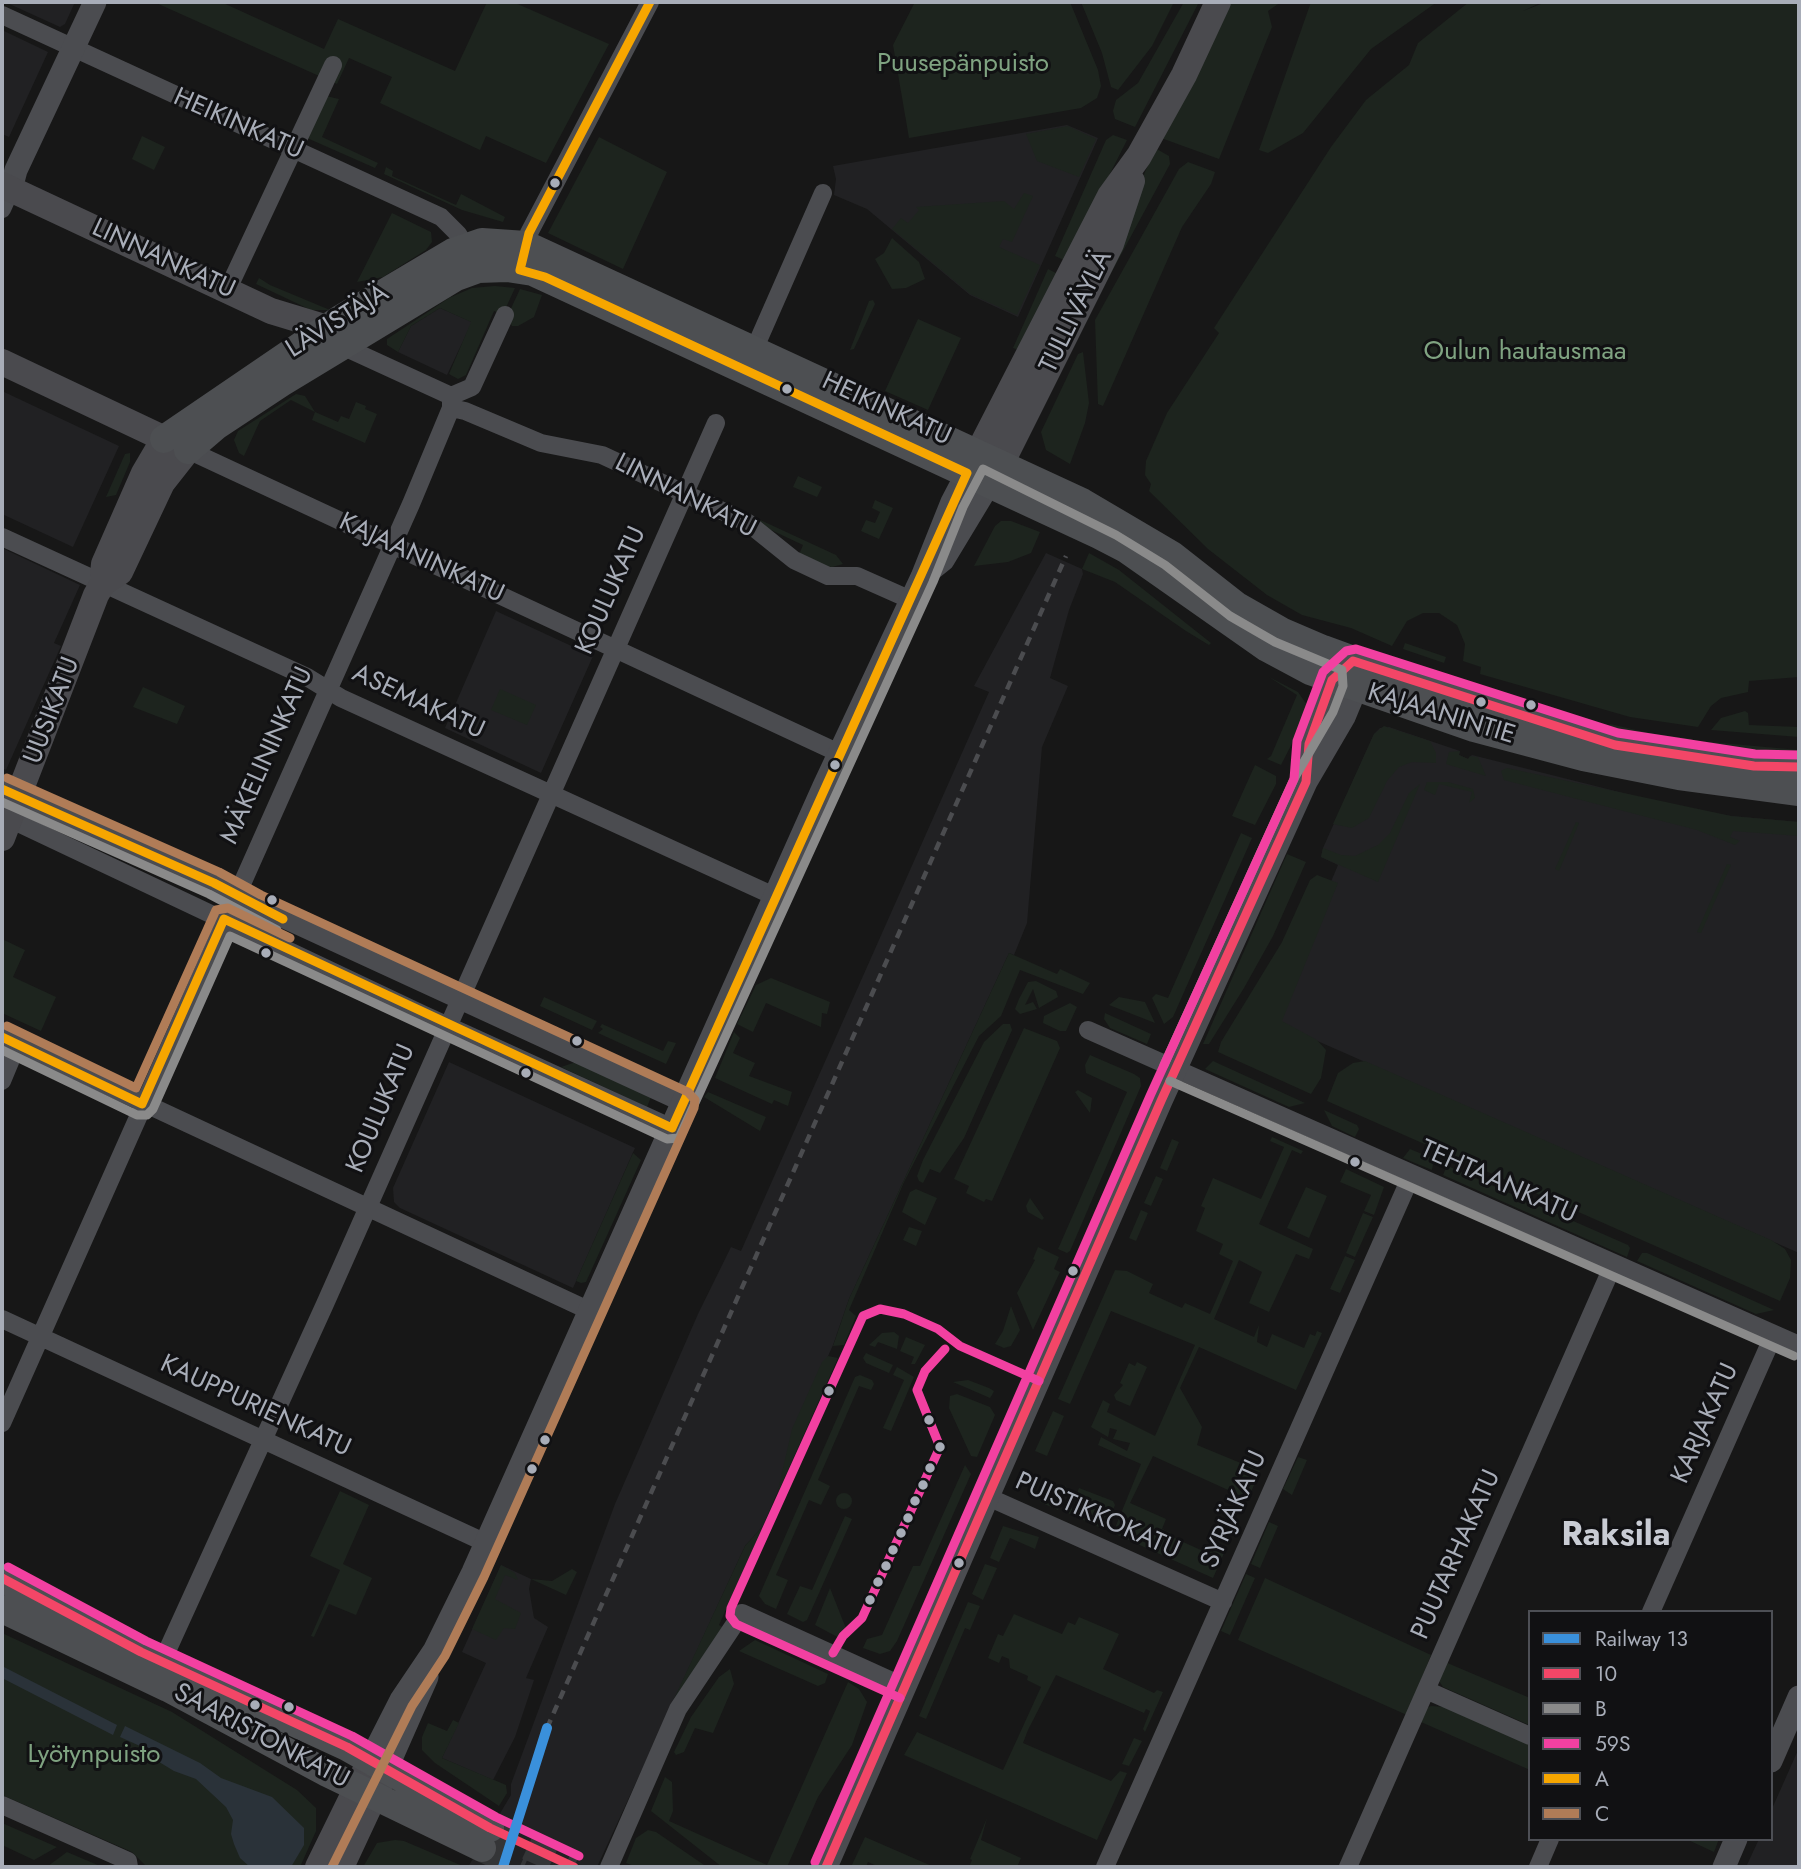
<!DOCTYPE html>
<html>
<head>
<meta charset="utf-8">
<style>
  body { margin:0 }
  #map { position:relative; width:1801px; height:1869px; overflow:hidden; background:#171717; font-family:Jost,sans-serif }
  canvas { display:block }
  .frame { position:absolute; inset:0; border:4px solid #a8adb8; pointer-events:none }
  .legend { position:absolute; left:1528px; top:1610px; width:245px; height:231px; box-sizing:border-box; background:#111113; border:2px solid #4d4f55; margin:0; padding:9px 12px; list-style:none; font-size:21px; color:#a8adb8 }
  .legend li { display:flex; align-items:center; gap:14px; height:35px }
  .legend b { width:35px; border:2px solid #4d4f55 }
</style>
</head>
<body>
<div id="map">
<canvas width="1801" height="1869"></canvas>
<div class="frame"></div>
<ul class="legend">
<li><b style="height:9px;background:#3a90db"></b>Railway 13</li>
<li><b style="height:9px;background:#f34667"></b>10</li>
<li><b style="height:9px;background:#8a8a8a"></b>B</li>
<li><b style="height:9px;background:#f240a1"></b>59S</li>
<li><b style="height:9px;background:#f7a600"></b>A</li>
<li><b style="height:9px;background:#b07c57"></b>C</li>
</ul>
</div>
<script>
const ctx = document.querySelector('canvas').getContext('2d');
ctx.lineJoin = 'round';
function paint(path, color) { ctx.fillStyle = color; ctx.fill(path, 'evenodd'); }
const shape = rows => new Path2D(rows.map(r => 'M' + r).join(''));
function strokePath(path, color, width, dash) { ctx.strokeStyle = color; ctx.lineWidth = width; ctx.lineCap = dash ? 'butt' : 'round'; ctx.setLineDash(dash || []); ctx.stroke(path); }
function drawText(font, color, halo, rows, align = 'center') {
  ctx.font = font + ' Jost,sans-serif'; ctx.lineWidth = 6; ctx.setLineDash([]); ctx.textBaseline = 'middle'; ctx.strokeStyle = halo; ctx.fillStyle = color; for (const [text, x, y, turn = 0] of rows) {
    ctx.save(); ctx.translate(x, y); ctx.rotate((+turn || 0) * Math.PI / 180); ctx.textAlign = isNaN(turn) ? turn : align; if (halo) ctx.strokeText(text, 0, 0); ctx.fillText(text, 0, 0); ctx.restore();
  }
}
paint(shape([
  [5,2,75,2,65,24,60,27],
  [2,30,48,52,9,137,2,134],
  [1067,125,1098,138,1018,317,970,295,867,209,834,195,836,179,833,166],
  [440,308,472,322,447,375,398,352,411,326],
  [2,391,119,446,73,547,2,514],
  [2,548,80,585,54,643,61,646,6,770,2,768],
  [1046,553,1082,569,1083,574,1069,610,1050,678,1068,686,1042,747,1027,923,1014,955,1009,953,849,1299,833,1345,800,1419,781,1484,763,1526,745,1546,597,1867,468,1867,511,1795,511,1784,615,1504,698,1314,731,1247,741,1251,989,692,974,686],
  [496,611,593,656,541,773,445,728],
  [1389,727,1460,751,1459,755,1468,759,1472,755,1651,800,1731,816,1799,822,1799,1253,1272,1021,1338,865,1321,857,1323,848,1374,734,1380,728],
  [449,1062,635,1148,573,1288,400,1208,394,1202,393,1188],
  [501,1565,531,1579,529,1589,534,1618,548,1627,526,1678,534,1680,515,1737,493,1780,442,1758,486,1663,462,1652],
  [1799,1748,1799,1867,1746,1867,1759,1839,1771,1839,1771,1811]
]), '#212123');
paint(shape([
  [154,2,221,2,324,49,338,19,455,71,487,2,513,2,609,44,546,163,486,136,480,150,380,103,392,77,349,58,337,84],
  [915,2,1070,2,1098,70,1101,86,1097,98,1081,108,909,138,893,45],
  [1081,2,1174,2,1152,46,1118,90,1111,87,1102,53],
  [1184,2,1199,2,1135,127,1115,119,1113,111,1116,100,1138,83],
  [1229,2,1281,2,1268,11,1272,27,1219,159,1161,138],
  [1311,2,1437,2,1371,49,1303,133,1268,153,1259,150],
  [1469,2,1542,2,1523,11,1546,2,1799,2,1799,677,1749,681,1748,692,1721,698,1711,706,1698,727,1630,717,1480,674,1481,667,1463,661,1465,644,1457,625,1439,613,1423,613,1407,621,1392,646,1351,628,1302,615,1267,595,1208,549,1149,491,1151,484,1145,475,1146,461,1167,413,1219,333,1214,328,1331,147,1366,100,1409,65,1418,43],
  [326,96,339,99,322,137,378,163,375,168,307,138],
  [1068,126,1096,139,1079,177,1037,161,1026,134],
  [1113,135,1127,140,1066,261,1055,256,1106,140],
  [142,136,165,147,154,170,132,159],
  [599,137,667,172,623,269,548,233],
  [1155,148,1169,156,1170,164,1076,338],
  [1188,162,1215,172,1211,184,1182,227,1103,406,1098,404,1095,320,1179,169],
  [386,167,393,171,392,176,456,205,461,194,505,217,503,222,462,210,384,174],
  [1024,193,1033,196,1023,218,1012,242,1003,239,999,247,1040,265,1017,315,970,294,892,229,901,218,908,223,919,210,916,207,1004,201,1014,209],
  [392,213,431,232,432,242,426,250,383,277,357,282],
  [892,238,919,262,925,279,906,288,892,289,875,259,884,253],
  [1048,269,1058,274,1019,350,1013,348],
  [259,278,270,285,330,310,311,310,256,284],
  [495,286,515,288,503,314,494,311,466,375,458,379,449,374,471,322,440,308,411,326,398,352,387,345,387,339,449,298,472,288],
  [520,289,542,295,534,317,518,326,512,326,507,317],
  [873,300,875,304,854,349,850,350,869,301],
  [918,319,961,338,928,410,885,391],
  [1083,352,1089,403,1085,423,1070,464,1046,450,1041,432,1078,354],
  [296,394,305,396,315,412,338,422,341,416,349,419,356,402,366,406,365,409,377,414,365,443,312,420,315,412,291,400,260,421,244,456,239,453,234,440,238,431],
  [130,453,130,462,116,495,106,497,125,454],
  [798,476,822,487,817,497,793,487],
  [875,500,893,508,879,539,861,531,866,520,875,523,880,512,872,508],
  [756,518,836,555,843,564,825,569,798,557,803,545,754,522],
  [1011,521,1040,532,1031,553,1008,562,974,566,995,526,1001,521],
  [1089,553,1119,570,1211,643,1209,645,1186,631,1115,582,1082,569],
  [1405,643,1446,657,1444,663,1403,649],
  [1269,677,1298,692,1307,705,1306,716,1281,765,1267,759,1271,756,1297,695],
  [143,687,185,706,177,724,133,707],
  [500,689,536,705,527,725,491,710],
  [1745,711,1748,713,1749,725,1799,727,1799,737,1711,730,1721,718],
  [1610,724,1649,733,1692,739,1689,744,1608,732],
  [1384,726,1430,741,1436,753,1436,763,1412,762,1399,767,1387,781,1369,818,1352,828,1333,824,1374,734],
  [1710,742,1799,750,1799,757,1712,752],
  [1460,751,1459,755,1468,759,1470,756,1478,757,1486,776,1446,764,1449,752],
  [1255,765,1276,776,1276,784,1255,825,1232,816],
  [1507,768,1731,816,1799,822,1799,836,1733,831,1730,837,1740,841,1735,845,1697,830,1504,780,1501,771],
  [1427,782,1448,782,1473,789,1475,798,1469,803,1472,792,1439,784,1435,795,1424,790],
  [1420,784,1378,882,1321,857,1323,848,1341,855,1355,856,1378,845,1390,833,1409,793],
  [1576,822,1579,823,1559,871,1555,869],
  [1241,833,1252,838,1173,1017,1164,1024,1152,998,1156,994,1168,998],
  [1287,854,1306,862,1273,936,1244,988,1209,1044,1203,1044],
  [1727,864,1731,865,1701,933,1697,932],
  [1317,875,1338,883,1282,1021,1317,1040,1326,1050,1321,1078,1311,1094,1218,1052,1221,1042,1282,942,1310,880],
  [2,939,25,950,13,977,56,997,41,1031,2,1013],
  [1009,953,1057,974,1060,969,1090,983,1083,994,1020,970,1001,1016,979,1036,904,1182,849,1310,856,1316,844,1345,833,1346,849,1299],
  [771,978,830,1002,827,1014,822,1013,821,1027,766,1003,753,1032,737,1024,756,985],
  [1036,981,1056,991,1058,997,1039,1008,1033,989,1025,1005,1033,1002,1037,1009,1020,1014,1015,1009,1019,999,1028,982],
  [544,997,597,1021,592,1030,540,1006],
  [1119,997,1145,1002,1155,1023,1109,1005],
  [1070,1003,1077,1007,1066,1031,1060,1031,1043,1023,1044,1016],
  [1105,1013,1151,1034,1147,1044,1110,1028,1104,1019],
  [602,1024,663,1051,668,1041,676,1043,666,1064,598,1033,603,1029,600,1027],
  [1003,1024,1010,1024,1012,1030,964,1138,940,1173,930,1169,923,1183,919,1181,917,1176,923,1160,984,1042],
  [1024,1028,1057,1041,1060,1048,992,1201,986,1199,984,1202,966,1193,969,1186,954,1179],
  [734,1032,740,1038,733,1053,755,1063,749,1076,792,1092,788,1106,774,1100,772,1104,715,1078],
  [1090,1055,1134,1074,1140,1078,1141,1086,1070,1251,1067,1253,1058,1249,1127,1092,1086,1073,1085,1065],
  [1213,1061,1305,1103,1289,1107,1205,1069],
  [1365,1061,1771,1240,1785,1249,1791,1260,1790,1278,1780,1301,1327,1101,1338,1073,1353,1063],
  [576,1062,651,1097,647,1107,561,1067],
  [1078,1090,1092,1098,1090,1113,1075,1092],
  [708,1092,766,1117,760,1131,704,1097],
  [1324,1110,1357,1125,1359,1129,1355,1137,1332,1126],
  [1272,1137,1303,1151,1301,1154,1292,1150,1259,1224,1313,1249,1309,1259,1296,1254,1269,1312,1249,1303,1262,1272,1239,1260,1214,1319,1254,1337,1259,1325,1257,1342,1267,1347,1272,1334,1304,1348,1310,1334,1315,1336,1317,1331,1322,1333,1296,1390,1199,1347,1180,1388,1202,1427,1197,1445,1260,1471,1248,1499,1153,1456,1130,1503,1166,1519,1162,1529,1171,1533,1170,1536,1203,1551,1205,1548,1213,1552,1215,1547,1225,1551,1213,1578,1113,1533,1141,1464,1098,1445,1101,1437,1127,1451,1130,1443,1113,1439,1117,1430,1110,1428,1108,1437,1091,1427,1103,1400,1110,1404,1107,1412,1155,1436,1195,1345,1111,1311,1070,1404,1058,1399,1115,1270,1127,1271,1153,1284,1149,1293,1182,1308,1185,1303,1210,1314,1233,1261,1219,1254,1223,1244,1196,1231,1205,1208,1201,1206,1213,1178,1261,1199,1284,1147,1270,1141],
  [1172,1139,1179,1142,1167,1171,1160,1168],
  [1410,1149,1434,1159,1432,1170,1403,1158],
  [633,1153,641,1160,586,1282,581,1283,576,1281],
  [1450,1167,1628,1245,1630,1248,1627,1257,1443,1175,1446,1168],
  [1346,1169,1384,1187,1374,1215,1364,1211,1371,1195,1340,1182],
  [1156,1176,1163,1179,1151,1206,1144,1203],
  [1306,1187,1327,1196,1309,1238,1287,1228],
  [916,1189,937,1198,925,1225,902,1212,910,1192],
  [1030,1198,1044,1218,1042,1220,1028,1212,1026,1206],
  [1141,1210,1148,1213,1136,1241,1129,1238],
  [1363,1213,1373,1217,1355,1257,1346,1253],
  [909,1227,922,1231,916,1246,903,1240],
  [1038,1247,1059,1257,1054,1269,1060,1272,1033,1330,1017,1293,1035,1260,1033,1259],
  [1642,1253,1647,1253,1774,1310,1756,1314,1637,1261],
  [1345,1256,1355,1260,1340,1293,1330,1289],
  [1011,1306,1020,1330,1011,1346,1004,1348,995,1344,1003,1331],
  [894,1332,899,1336,897,1349,878,1342,875,1347,869,1345,882,1333],
  [906,1337,925,1345,915,1364,911,1364,914,1357,900,1351],
  [866,1353,893,1365,889,1373,866,1363,863,1358],
  [828,1356,838,1358,719,1625,724,1628,672,1703,745,1546,763,1526,777,1494,792,1429,822,1362],
  [1137,1362,1147,1367,1130,1406,1116,1400,1114,1395,1123,1385,1120,1383,1129,1363,1135,1366],
  [897,1367,914,1377,891,1431,883,1428,904,1380,893,1375],
  [860,1375,872,1380,874,1384,871,1390,859,1386,818,1480,830,1486,821,1505,809,1500,776,1575,788,1580,776,1609,765,1604,759,1596,855,1377],
  [968,1380,989,1388,994,1391,992,1395,990,1398,953,1382],
  [957,1394,990,1407,995,1415,977,1457,971,1456,949,1408,950,1396],
  [1053,1411,1064,1416,1047,1456,1035,1451],
  [1298,1457,1307,1460,1292,1495,1283,1489],
  [965,1465,971,1474,897,1641,890,1651,880,1654,863,1648,867,1639,882,1635,913,1566,920,1566],
  [1065,1485,1067,1489,1058,1510,1040,1502,1045,1493,1059,1499],
  [1079,1488,1113,1501,1115,1505,1105,1530,1068,1513,1070,1508,1076,1510,1081,1499,1076,1496],
  [340,1491,369,1505,343,1564,372,1578,356,1615,329,1604,314,1637,311,1636,340,1570,310,1556],
  '836 1501a8 8 0 1 1 16 0a8 8 0 1 1-16 0Z',
  [845,1516,852,1519,807,1620,803,1622,787,1614,800,1586,812,1590],
  [1269,1522,1278,1526,1260,1568,1251,1564],
  [1003,1526,1039,1537,1035,1549,1010,1538,999,1562,990,1558],
  [985,1564,997,1568,983,1600,972,1594],
  [501,1565,515,1573,518,1580,505,1575,495,1599,521,1613,515,1629,504,1628,496,1640,472,1629],
  [572,1569,577,1572,566,1595,531,1579,552,1581],
  [1246,1574,1255,1578,1230,1635,1221,1631],
  [1265,1578,1431,1655,1407,1715,1238,1640],
  [830,1588,847,1631,843,1640,815,1625],
  [968,1602,980,1606,970,1630,965,1628,926,1719,919,1716],
  [1014,1614,1062,1634,1068,1622,1075,1625,1079,1617,1119,1634,1103,1669,1154,1693,1157,1690,1163,1692,1145,1732,1143,1729,1150,1711,1146,1709,1144,1713,1056,1675,1028,1730,1023,1743,1111,1781,1120,1771,1127,1773,1097,1840,904,1755,917,1732,1003,1770,1041,1687,1027,1680,1028,1676,1010,1668,1009,1659,1002,1656,999,1663,988,1658,998,1634,1003,1636],
  [2,1633,172,1712,297,1790,316,1808,316,1831,300,1867,147,1867,132,1852,2,1795],
  [755,1640,828,1674,825,1683,818,1686,739,1651],
  [1445,1662,1530,1698,1529,1725,1443,1687,1439,1681],
  [730,1669,734,1684,713,1733,695,1728,684,1752,676,1755,674,1752,691,1717,719,1677],
  [848,1682,859,1689,867,1702,852,1745,818,1797,787,1867,722,1867,651,1811,665,1777,672,1782,673,1811,669,1821,767,1865],
  [1431,1706,1445,1707,1530,1745,1530,1770,1421,1722,1425,1709],
  [453,1720,459,1723,442,1758,506,1785,507,1793,499,1806,435,1763,422,1750,422,1737,428,1723,447,1731],
  [1134,1738,1142,1741,1129,1766,1122,1764],
  [987,1818,981,1840,1021,1858,1017,1867,969,1867,972,1860,970,1859],
  [2,1823,57,1847,34,1860,2,1845],
  [648,1830,656,1832,707,1867,637,1867,626,1863,636,1838],
  [865,1837,934,1867,879,1867,868,1862,866,1867,851,1867],
  [1686,1839,1719,1839,1714,1852],
  [395,1840,404,1841,465,1867,363,1867,377,1843],
  [67,1852,100,1866,100,1867,48,1866]
]), '#1d241e');
paint(shape([
  [2,1666,117,1725,113,1735,2,1678],
  [125,1726,200,1763,221,1778,272,1797,304,1828,304,1845,291,1867,250,1867,240,1858,234,1844,231,1834,233,1820,226,1807,196,1779,174,1771,146,1754,140,1746,120,1737]
]), '#2a3239');
strokePath(shape([
  [490,1828,574,1867],
  [482,1848,524,1867]
]), '#343537', 28, [28, 14]);
strokePath(shape([
  [2,15,441,217,458,234,470,253],
  [2,209,11,189],
  [524,255,529,233,650,2],
  [227,291,333,65],
  [342,346,451,396],
  [754,350,823,193],
  [451,396,472,387,505,315],
  [451,408,465,411,541,443,602,455,748,523,794,560,828,576,857,576,911,600],
  [188,450,841,754],
  [2,537,307,677,341,698,774,896],
  [2,789,214,883,255,906,683,1103],
  [10,819,424,1015,672,1128],
  [1088,1030,1799,1345],
  [2,1037,590,1311],
  [2,1081,17,1045],
  [2,1319,486,1543],
  [2,1423,411,504,451,408,451,396],
  [988,1497,1223,1602],
  [1651,1612,1774,1334],
  [162,1662,325,1304,716,423],
  [1426,1690,1530,1736],
  [2,1805,128,1861,129,1867],
  [609,1867,678,1709,742,1613,905,1687],
  [1105,1867,1412,1174],
  [1348,1867,1614,1263],
  [1538,1867,1550,1839]
]), '#4b4c50', 18);
strokePath(shape([
  [11,189,16,170,95,2],
  [933,568,943,560,998,469],
  [1306,775,1309,744,1325,699,1332,680,1344,668],
  [370,1761,401,1700,434,1651,473,1572,824,786,922,577,952,502,974,460],
  [1771,1761,1799,1697],
  [386,1770,427,1677],
  [826,1867,1161,1101,1306,782,1344,717,1356,688,1354,671],
  [1724,1867,1736,1839]
]), '#4b4c50', 23);
strokePath(shape([
  [2,185,271,311,327,328],
  [2,362,188,450,162,483,120,572,103,583,96,595,2,838],
  [978,453,1110,196,1139,156,1184,75,1218,2],
  [1001,464,1111,244,1132,181],
  [103,574,104,564,144,473,164,439],
  [318,1867,370,1761],
  [341,1867,383,1777]
]), '#4a4a4e', 26);
strokePath(shape([
  [164,439,340,319,453,252,482,242,526,245,1082,502,1172,555,1237,606,1281,631,1323,649,1405,679,1615,745,1754,766,1799,767],
  [188,450,216,426,281,383,456,277,478,269,507,268,533,272,1099,535,1126,549,1267,648,1310,671,1474,728,1583,757,1679,776,1799,792],
  [2,1578,141,1652,347,1747,490,1828],
  [2,1609,168,1688,327,1773,482,1848]
]), '#4d4f52', 28);
strokePath(shape([
  [547,1728,1066,556]
]), '#4b4c4f', 4.5, [9, 7]);
strokePath(shape([
  [2,1578,141,1652,347,1747,490,1828,574,1867],
  [826,1867,1161,1101,1306,782,1309,744,1332,680,1353,661,1615,745,1754,766,1799,767]
]), '#f34667', 9);
strokePath(shape([
  [2,802,209,894,277,930],
  [2,1050,137,1115,147,1115,153,1109,230,936,667,1139,679,1138,933,582,963,507,983,469,1116,535,1165,565,1230,616,1275,642,1342,670,1343,686,1333,712,1295,777,1164,1065],
  [1170,1081,1794,1356]
]), '#8a8a8a', 9);
strokePath(shape([
  [8,1567,146,1641,352,1736,496,1817,579,1856],
  [833,1653,843,1636,862,1618,940,1447,917,1390,925,1371,945,1349],
  [900,1698,736,1624,730,1616,731,1608,863,1316,880,1309,904,1314,938,1329,960,1346,1039,1381],
  [815,1862,1150,1096,1294,779,1297,741,1323,672,1346,651,1356,649,1618,733,1755,754,1799,755]
]), '#f240a1', 9);
strokePath(shape([
  [2,789,214,883,283,919],
  [2,1037,142,1104,224,919,672,1128,967,473,545,277,520,270,529,233,650,2]
]), '#f7a600', 9);
strokePath(shape([
  [7,778,219,872,261,895,688,1092,695,1100,694,1108,484,1577,445,1656,412,1706,332,1867],
  [7,1026,136,1088,216,910,228,908,290,938]
]), '#b07c57', 9);
strokePath(shape([
  [503,1867,547,1728]
]), '#3a90db', 10);
for (const [x, y, r, color] of [
  [555,183,6,"#a8adb8"],
  [787,389,6,"#a8adb8"],
  [1481,702,6,"#a8adb8"],
  [1531,705,6,"#a8adb8"],
  [835,765,6,"#a8adb8"],
  [272,900,6,"#a8adb8"],
  [266,953,6,"#a8adb8"],
  [577,1041,6,"#a8adb8"],
  [526,1073,6,"#a8adb8"],
  [1355,1162,6,"#a8adb8"],
  [1073,1271,6,"#a8adb8"],
  [829,1391,6,"#a8adb8"],
  [929,1420,6,"#a8adb8"],
  [545,1440,6,"#a8adb8"],
  [940,1447,6,"#a8adb8"],
  [930,1468,6,"#a8adb8"],
  [532,1469,6,"#a8adb8"],
  [923,1485,6,"#a8adb8"],
  [915,1501,6,"#a8adb8"],
  [908,1518,6,"#a8adb8"],
  [901,1533,6,"#a8adb8"],
  [893,1550,6,"#a8adb8"],
  [959,1563,6,"#a8adb8"],
  [886,1566,6,"#a8adb8"],
  [878,1582,6,"#a8adb8"],
  [870,1600,6,"#a8adb8"],
  [255,1705,6,"#a8adb8"],
  [289,1707,6,"#a8adb8"]
]) { const dot = new Path2D(); dot.arc(x, y, r, 0, 2 * Math.PI); ctx.fillStyle = color; ctx.fill(dot); strokePath(dot, '#111113', 2.5); }
drawText('26px', '#7fa381', '#111113', [
  ["Puusepänpuisto",963,65],
  ["Oulun hautausmaa",1525,353],
  ["Lyötynpuisto",94,1756]
]);
drawText('26px', '#a8adb8', '#111113', [
  ["HEIKINKATU",238,125,24],
  ["LINNANKATU",163,260,25],
  ["TULLIVÄYLÄ",1077,312,-64],
  ["LÄVISTÄJÄ",338,322,-32],
  ["HEIKINKATU",886,410,25],
  ["LINNANKATU",685,497,27],
  ["KAJAANINKATU",421,559,25],
  ["KOULUKATU",612,591,-66],
  ["ASEMAKATU",418,703,25],
  ["UUSIKATU",53,711,-69],
  ["KAJAANINTIE",1441,715,17],
  ["MÄKELININKATU",268,756,-66],
  ["KOULUKATU",382,1109,-67],
  ["TEHTAANKATU",1498,1183,24],
  ["KAUPPURIENKATU",255,1407,25],
  ["KARJAKATU",1706,1424,-66],
  ["SYRJÄKATU",1235,1510,-66],
  ["PUISTIKKOKATU",1097,1517,24],
  ["PUUTARHAKATU",1457,1555,-66],
  ["SAARISTONKATU",261,1737,28]
]);
drawText('bold 33px', '#c9ccd4', '#111113', [
  ["Raksila",1616,1537]
]);
</script>
</body>
</html>
